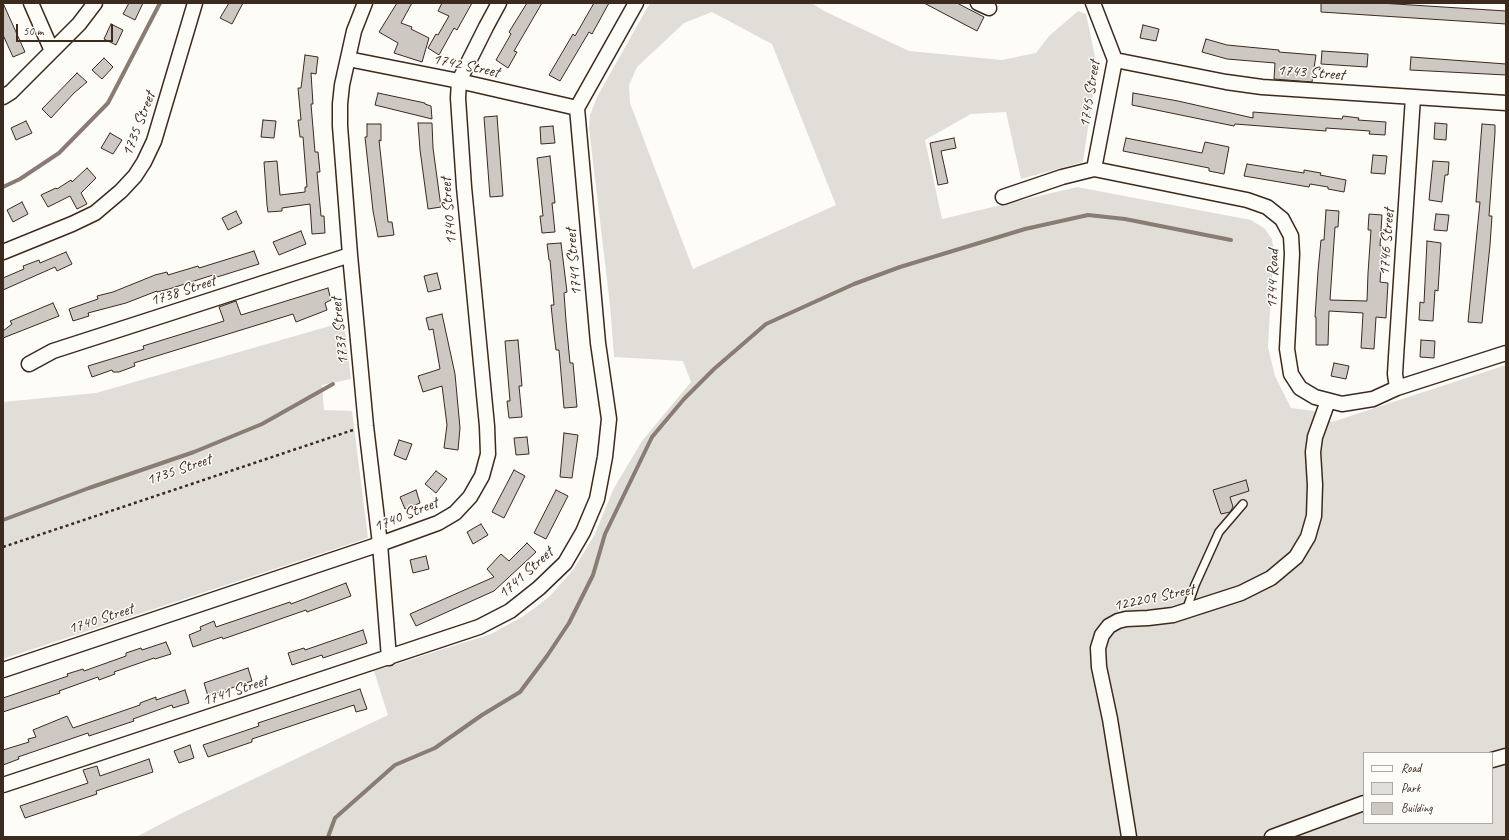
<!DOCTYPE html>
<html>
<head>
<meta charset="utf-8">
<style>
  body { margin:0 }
  #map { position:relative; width:1509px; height:840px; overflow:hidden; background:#fdfcf7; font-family:Caveat,sans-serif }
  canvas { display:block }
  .frame { position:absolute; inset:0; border:4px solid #3b2a1e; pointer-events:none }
  .legend { position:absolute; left:1363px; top:752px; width:130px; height:72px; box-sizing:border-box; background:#fdfcf7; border:1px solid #afa8a0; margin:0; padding:5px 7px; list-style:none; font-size:12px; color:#3b2a1e }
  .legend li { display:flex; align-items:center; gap:8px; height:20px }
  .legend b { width:20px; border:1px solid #afa8a0 }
  .scale { position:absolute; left:16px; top:24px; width:97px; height:18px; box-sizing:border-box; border:2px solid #3b2a1e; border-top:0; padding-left:5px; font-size:12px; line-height:14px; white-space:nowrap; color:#3b2a1e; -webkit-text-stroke:3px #fdfcf7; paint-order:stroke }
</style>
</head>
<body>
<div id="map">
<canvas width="1509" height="840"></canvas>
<div class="frame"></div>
<ul class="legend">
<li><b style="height:5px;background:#fdfcf7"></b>Road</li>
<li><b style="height:11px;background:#e1ded7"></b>Park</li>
<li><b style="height:11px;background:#cdc8c2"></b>Building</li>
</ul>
<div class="scale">50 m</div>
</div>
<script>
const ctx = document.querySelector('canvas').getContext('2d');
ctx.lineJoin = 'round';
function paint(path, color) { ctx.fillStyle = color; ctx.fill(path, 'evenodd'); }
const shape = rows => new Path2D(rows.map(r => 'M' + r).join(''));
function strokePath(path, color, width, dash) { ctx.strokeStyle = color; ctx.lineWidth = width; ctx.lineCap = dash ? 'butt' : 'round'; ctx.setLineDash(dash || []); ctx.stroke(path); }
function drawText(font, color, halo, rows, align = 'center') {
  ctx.font = font + ' Caveat,sans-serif'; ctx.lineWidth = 3; ctx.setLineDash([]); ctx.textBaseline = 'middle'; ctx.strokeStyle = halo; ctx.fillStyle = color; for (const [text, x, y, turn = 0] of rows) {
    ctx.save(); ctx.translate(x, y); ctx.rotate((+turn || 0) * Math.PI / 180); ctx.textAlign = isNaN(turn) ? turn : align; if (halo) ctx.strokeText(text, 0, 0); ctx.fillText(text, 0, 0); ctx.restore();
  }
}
paint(shape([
  [650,3,812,3,824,11,909,51,1002,60,1036,53,1049,36,1078,11,1086,14,1097,66,1083,162,1021,179,1006,112,971,114,925,140,942,219,1077,187,1251,220,1265,229,1272,239,1274,253,1271,291,1268,347,1275,376,1291,408,1314,411,1332,422,1506,365,1506,837,136,837,180,814,388,715,374,671,491,634,522,617,536,607,550,596,573,570,594,536,614,488,642,441,691,382,683,361,614,357,610,305,589,128,590,115,597,97],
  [712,12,772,44,836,205,693,269,630,103,629,85,637,67,684,23],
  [1364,753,1492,753,1492,823,1364,823],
  [344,322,351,379,322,385,324,410,352,411,368,538,3,659,3,402,96,393]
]), '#e1ded7');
strokePath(shape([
  [3,187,20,179,59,153,108,103,160,3],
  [3,520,89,488,194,452,262,424,333,384],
  [328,837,335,818,395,765,435,748,482,715,520,692,547,656,569,623,593,575,605,534,652,437,684,399,714,369,766,324,854,284,900,267,1025,229,1088,215,1125,219,1231,240]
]), '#887d74', 4);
const building = shape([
  [3,3,25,52,13,57,3,35,3,3],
  [129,3,143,3,135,20,123,14,129,3],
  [229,3,243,3,232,24,220,18,229,3],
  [397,3,412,3,401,23,412,27,411,29,429,38,422,62,394,53,398,43,379,32,397,3],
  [442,3,472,3,457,30,454,28,439,55,428,48,436,34,438,35,449,16,438,11,442,3],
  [527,3,542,3,514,51,517,52,508,68,496,60,511,34,509,32,527,3],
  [594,3,609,3,592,34,589,32,560,81,549,75,573,34,575,36,594,3],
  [924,3,957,3,984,17,977,31,924,3],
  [1321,3,1380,3,1506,11,1506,24,1321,12,1321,3],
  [111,24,123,30,116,45,104,39,111,24],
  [1143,25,1159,29,1156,41,1140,38,1143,25],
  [1206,39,1227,45,1279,50,1279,52,1316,55,1312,82,1274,79,1275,63,1227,59,1202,52,1206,39],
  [1322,51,1368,54,1367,67,1321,64,1322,51],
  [305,55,318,57,316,74,311,73,313,104,311,104,315,152,318,152,320,172,317,172,321,216,324,216,325,233,312,234,310,204,282,208,282,211,268,212,267,205,264,162,277,161,280,195,305,192,305,187,307,187,303,137,300,137,298,120,301,120,298,88,301,88,305,55],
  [1411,57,1506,64,1506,75,1410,70,1411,57],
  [104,58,113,67,102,79,92,70,104,58],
  [77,73,87,82,74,93,51,118,42,109,77,73],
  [378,93,425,103,425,104,431,106,432,119,375,105,378,93],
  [1133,93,1178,101,1253,118,1253,112,1342,119,1343,116,1359,118,1358,120,1386,122,1385,135,1369,134,1370,131,1326,128,1326,131,1235,124,1234,126,1132,105,1133,93],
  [497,116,503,196,490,197,484,117,497,116],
  [263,120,276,121,274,138,261,137,263,120],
  [26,121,32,133,16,140,11,128,26,121],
  [418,123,432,123,433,148,441,207,428,209,420,150,418,123],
  [1435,123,1447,124,1446,140,1434,139,1435,123],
  [367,124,381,124,381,141,379,140,388,222,392,222,394,235,378,237,373,211,365,137,367,137,367,124],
  [1482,124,1495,125,1495,133,1489,216,1492,216,1490,245,1482,323,1468,322,1480,202,1476,202,1482,124],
  [553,126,555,143,541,144,540,127,553,126],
  [110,133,122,140,113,154,101,148,110,133],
  [954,138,956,148,941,151,948,183,938,185,930,143,954,138],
  [1126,138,1202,153,1205,142,1229,147,1224,174,1209,171,1209,168,1123,151,1126,138],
  [1373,155,1387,156,1385,174,1371,173,1373,155],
  [550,156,555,203,552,203,555,232,542,233,540,216,543,216,537,158,550,156],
  [1433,161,1449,162,1448,175,1445,175,1442,202,1429,200,1433,161],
  [1247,164,1304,173,1304,170,1321,173,1320,175,1346,180,1344,192,1328,189,1328,187,1310,184,1309,187,1244,176,1247,164],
  [87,168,96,178,81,193,87,204,77,209,70,196,48,207,41,195,56,188,57,189,71,180,72,182,87,168],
  [22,202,28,214,13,222,7,210,22,202],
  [1326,210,1339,211,1338,227,1335,227,1330,300,1367,301,1368,273,1371,230,1368,230,1369,214,1382,215,1380,246,1383,246,1380,282,1388,283,1386,318,1376,317,1374,349,1361,348,1363,313,1329,311,1328,345,1316,345,1316,317,1315,317,1318,271,1321,240,1324,240,1326,210],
  [236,211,242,223,228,230,222,218,236,211],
  [1436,214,1449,215,1447,231,1434,230,1436,214],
  [301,231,306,244,279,255,273,242,301,231],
  [1427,241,1441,243,1438,291,1435,290,1433,321,1419,320,1420,302,1424,303,1427,241],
  [561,243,567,292,564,293,566,321,570,363,573,363,577,407,564,408,559,350,556,350,554,334,551,305,554,305,550,260,549,260,547,244,561,243],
  [254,251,259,264,230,273,214,278,213,275,169,289,157,292,157,291,126,303,88,313,89,316,73,321,69,309,98,299,97,296,113,292,155,275,167,272,168,275,198,266,199,268,254,251],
  [66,252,72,264,57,271,55,267,3,290,3,278,24,269,23,266,39,260,40,263,66,252],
  [437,273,441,289,428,292,424,276,437,273],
  [328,288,331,300,325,303,327,310,296,322,293,314,134,363,135,366,119,372,113,372,112,370,92,377,88,366,144,349,143,346,224,321,219,307,236,301,241,315,328,288],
  [53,303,59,316,3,338,3,331,12,324,10,321,53,303],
  [442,314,455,374,460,428,458,450,444,448,447,425,442,386,423,392,418,376,440,369,433,329,429,330,426,318,442,314],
  [518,340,522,386,519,386,522,417,509,418,507,401,510,401,505,341,518,340],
  [1421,340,1435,341,1434,358,1420,357,1421,340],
  [1334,363,1349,366,1346,379,1331,376,1334,363],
  [564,433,578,435,572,478,560,477,564,433],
  [527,437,529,454,516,455,514,438,527,437],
  [399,440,412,444,406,460,394,455,399,440],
  [514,470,525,476,504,518,492,512,514,470],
  [436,471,447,479,436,493,425,484,436,471],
  [1246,480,1249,491,1230,497,1233,507,1230,512,1221,514,1213,490,1246,480],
  [416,490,420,503,405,509,400,497,416,490],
  [556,490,568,496,546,539,534,533,556,490],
  [481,524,488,535,473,544,467,532,481,524],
  [527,543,536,552,494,591,416,626,410,614,494,577,487,569,501,554,509,561,527,543],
  [426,556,429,569,413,573,410,560,426,556],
  [346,583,351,596,307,612,306,610,249,630,223,639,222,637,193,647,189,635,201,630,200,627,214,621,216,627,290,602,291,604,346,583],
  [363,630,367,643,323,658,322,655,292,665,288,653,304,648,305,650,363,630],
  [166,642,171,654,155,659,154,658,114,672,115,674,99,680,98,677,59,691,60,693,3,712,3,698,68,676,67,674,83,669,84,671,126,656,126,653,141,648,142,650,166,642],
  [248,668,252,681,208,696,204,683,248,668],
  [360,689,367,709,356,712,354,705,252,739,252,742,208,757,203,745,259,726,258,723,360,689],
  [185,690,189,703,173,708,172,705,133,719,134,721,89,736,88,733,18,757,19,759,3,765,3,750,29,742,28,739,36,737,33,730,67,716,73,728,140,705,140,703,156,697,156,700,185,690],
  [190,745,194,758,179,763,174,751,190,745],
  [149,759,153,772,96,791,97,794,25,818,20,806,88,783,83,770,97,766,100,776,149,759]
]);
paint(building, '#cdc8c2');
strokePath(building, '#3b2a1e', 1);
const service = shape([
  [1186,611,1195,585,1219,532,1243,504]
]);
const minor = shape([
  [31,3,52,51],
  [365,3,354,31,342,85,340,104,340,126,350,255,366,426,380,544,389,658],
  [978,3,989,8],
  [1093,3,1115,60,1094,169],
  [348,59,459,81,577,108],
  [1115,60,1226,82,1262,87,1506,103],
  [3,97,11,92,79,24,95,3],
  [1003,197,1062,177,1094,169,1247,200,1267,207,1282,219,1291,236,1292,254,1287,349,1291,374,1300,388,1315,397,1342,404,1373,399,1397,388,1506,353],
  [3,252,72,224,95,213,121,191,135,176,144,162,154,141,195,3],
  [29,364,53,351,350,255],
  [1397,388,1395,374,1396,357,1413,97],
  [3,670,380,544,438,523,455,513,470,497,482,476,488,454,487,426,464,187,458,98,459,81,486,27,499,3],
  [1492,760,1506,756],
  [3,785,479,627,510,611,539,588,565,563,583,532,597,499,605,457,609,419,598,343,577,108,636,3],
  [1129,837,1110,719,1099,667,1098,648,1102,635,1109,626,1118,621,1126,619,1148,618,1173,615,1241,593,1271,578,1296,557,1308,537,1314,516,1315,485,1313,452,1315,437,1328,401],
  [1272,837,1364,803]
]);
strokePath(service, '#3b2a1e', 10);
strokePath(minor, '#3b2a1e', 17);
strokePath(shape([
  [3,547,353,430]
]), '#3b2a1e', 2.5, [3, 3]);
strokePath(service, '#fdfcf7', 7);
strokePath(minor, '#fdfcf7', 14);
drawText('16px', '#3b2a1e', '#fdfcf7', [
  ["1742 Street",466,66,12],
  ["1743 Street",1311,73,4],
  ["1745 Street",1090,94,-81],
  ["1735 Street",139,124,-69],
  ["1740 Street",449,211,-95],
  ["1746 Street",1387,242,-86],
  ["1741 Street",574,262,-95],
  ["1744 Road",1273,279,-88],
  ["1738 Street",183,291,-18],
  ["1737 Street",340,331,-96],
  ["1735 Street",179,470,-19],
  ["1740 Street",406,515,-22],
  ["1741 Street",526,573,-42],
  ["122209 Street",1154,598,-12],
  ["1740 Street",101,619,-18],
  ["1741 Street",235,691,-18]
]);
</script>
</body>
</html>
